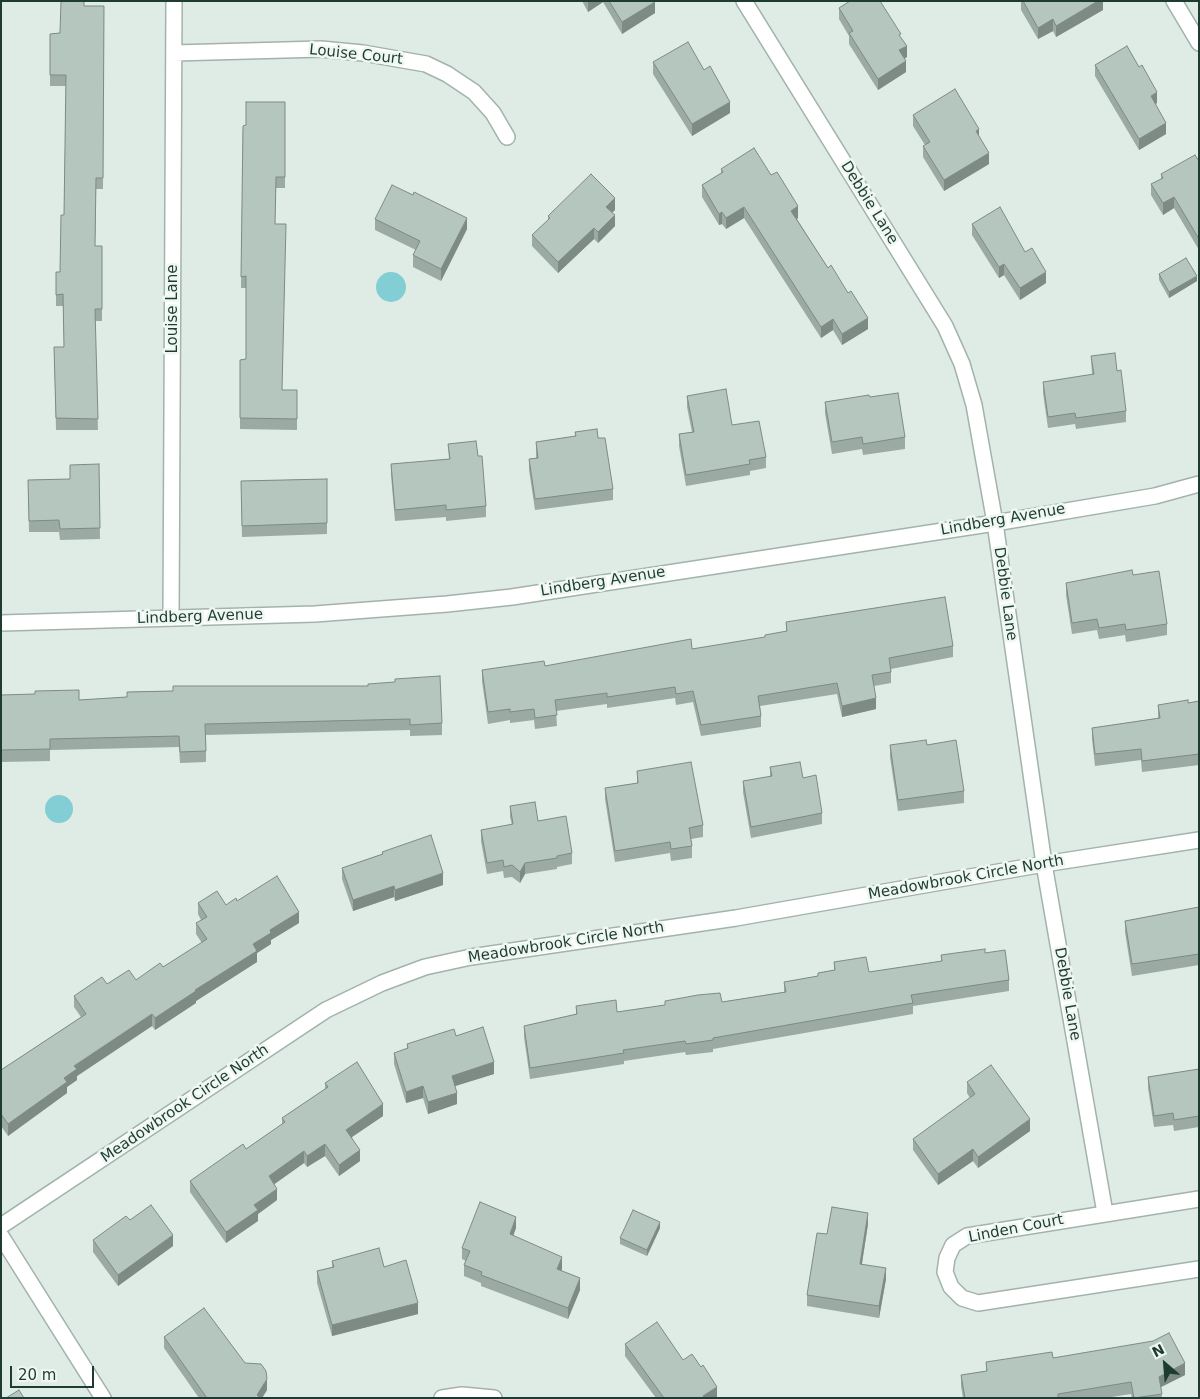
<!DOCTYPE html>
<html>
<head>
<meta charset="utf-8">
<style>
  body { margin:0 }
  #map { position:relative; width:1200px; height:1399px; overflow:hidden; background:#dfebe5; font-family:"DejaVu Sans",sans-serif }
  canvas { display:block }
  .frame { position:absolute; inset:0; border:2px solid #1f3c32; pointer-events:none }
  .north { position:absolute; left:1140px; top:1339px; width:50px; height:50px; -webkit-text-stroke:4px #eff7f3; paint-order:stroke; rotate:333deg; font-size:14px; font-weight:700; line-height:20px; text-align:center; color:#1f3c32 }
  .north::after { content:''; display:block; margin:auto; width:18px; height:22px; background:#1f3c32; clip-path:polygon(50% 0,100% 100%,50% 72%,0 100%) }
  .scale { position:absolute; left:10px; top:1366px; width:84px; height:22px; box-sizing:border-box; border:2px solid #1f3c32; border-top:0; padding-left:6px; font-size:15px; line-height:18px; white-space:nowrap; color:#1f3c32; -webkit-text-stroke:4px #eff7f3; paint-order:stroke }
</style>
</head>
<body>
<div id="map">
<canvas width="1200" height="1399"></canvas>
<div class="frame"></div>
<div class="north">N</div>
<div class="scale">20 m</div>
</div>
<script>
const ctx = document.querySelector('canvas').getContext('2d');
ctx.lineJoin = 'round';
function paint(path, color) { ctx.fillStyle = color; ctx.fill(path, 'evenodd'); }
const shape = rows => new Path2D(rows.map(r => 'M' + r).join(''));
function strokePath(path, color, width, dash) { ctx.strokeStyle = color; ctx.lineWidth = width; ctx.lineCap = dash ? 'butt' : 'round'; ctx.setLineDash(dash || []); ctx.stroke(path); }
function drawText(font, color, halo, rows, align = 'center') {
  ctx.font = font + ' "DejaVu Sans",sans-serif'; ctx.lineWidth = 5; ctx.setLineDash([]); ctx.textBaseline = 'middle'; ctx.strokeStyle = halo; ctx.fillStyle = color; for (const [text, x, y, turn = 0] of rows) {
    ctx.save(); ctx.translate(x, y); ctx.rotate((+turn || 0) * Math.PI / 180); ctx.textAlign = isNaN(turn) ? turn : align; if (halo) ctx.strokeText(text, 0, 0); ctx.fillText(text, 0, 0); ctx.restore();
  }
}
paint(shape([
  '376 287a15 15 0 1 1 30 0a15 15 0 1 1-30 0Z',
  '45 809a14 14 0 1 1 28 0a14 14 0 1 1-28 0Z'
]), '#83cdd4');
const minor = shape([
  [744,1,945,326,962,364,974,405,995,523,1044,864,1105,1213],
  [1174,1,1199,43],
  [174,53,321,49,363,53,426,64,447,74,474,92,493,113,507,137],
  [171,618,174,1],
  [1199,1199,967,1236,953,1245,947,1258,945,1272,951,1287,962,1298,978,1303,1199,1269],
  [1,1226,326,1010,382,983,425,967,471,957,736,918,1044,864,1199,840],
  [1,1236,103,1398],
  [442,1398,462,1395,494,1398]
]);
const tertiary = shape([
  [1,623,315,614,447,604,512,597,995,523,1155,496,1199,484]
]);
strokePath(minor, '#a2b3ac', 18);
strokePath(tertiary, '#a2b3ac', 18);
strokePath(minor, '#fff', 15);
strokePath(tertiary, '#fff', 15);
paint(shape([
  [582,1,655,1,655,13,622,34,603,2,588,12],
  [1021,1,1103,1,1103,10,1056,37,1053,31,1038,39,1021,10],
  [84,6,104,6,103,189,96,189,95,246,102,246,102,321,95,321,98,430,56,430,54,347,64,347,63,306,56,306,56,272,60,272,64,215,66,86,50,86,50,34,60,33],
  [839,8,901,38,907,57,904,59,906,72,878,90,849,44,849,36,839,19],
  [653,62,730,113,692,136,653,74],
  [1095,65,1157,103,1155,104,1166,134,1139,150,1095,76],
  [285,102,285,188,276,188,275,224,282,390,297,390,297,430,240,429,240,360,246,359,246,288,241,288,243,126,246,125],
  [913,115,979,136,989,164,944,191,923,157,923,146,925,145,913,126],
  [1199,161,1199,250,1174,208,1163,215,1151,195,1151,184,1161,179,1161,174],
  [721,169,798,218,797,219,828,268,868,329,842,345,833,330,821,338,744,218,726,229,722,224,719,225,702,197,702,185,721,173],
  [615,210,612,213,615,226,598,243,594,239,558,273,532,246,532,235,548,220,548,216],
  [375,219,467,229,441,281,413,267,413,255,416,250,375,230],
  [972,224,1025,252,1046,283,1020,300,1004,275,999,278,972,235],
  [1159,274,1197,281,1169,298,1159,280],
  [1091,356,1117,371,1126,411,1126,422,1076,429,1075,424,1048,428,1043,393,1043,382,1092,375],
  [687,396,732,425,766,457,766,468,750,471,750,475,686,486,679,446,679,434,692,432,687,407],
  [870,397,905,437,905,449,863,455,862,449,832,454,825,413,825,402],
  [575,432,598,438,613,489,613,500,535,510,529,470,529,459,536,458,536,442,575,436],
  [448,444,478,456,486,506,486,517,446,521,446,517,395,521,391,475,391,464,449,459],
  [99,464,100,539,60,540,59,532,29,532,28,480,70,479],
  [327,479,327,534,242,537,241,481],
  [1133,575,1167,624,1167,635,1126,642,1125,635,1099,639,1097,630,1072,634,1066,595,1066,583],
  [786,622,953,646,953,657,891,669,891,683,874,686,876,709,842,717,837,694,760,706,761,716,761,727,701,736,693,702,676,705,675,698,607,708,607,704,556,711,557,726,535,729,534,720,510,723,510,720,488,724,482,681,482,670,545,666,692,649,765,638,786,632],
  [173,686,442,723,442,735,410,736,410,730,206,735,206,762,180,763,179,747,50,750,50,761,1,762,1,695,79,700,127,697,127,692,173,691],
  [1199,701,1199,765,1142,772,1141,760,1095,766,1092,739,1092,728,1158,718,1158,705,1188,703],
  [890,745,927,745,964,791,964,803,898,811,890,757],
  [770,767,803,778,822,813,822,824,751,838,743,792,743,781,770,777],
  [637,771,703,825,703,837,691,839,692,846,692,858,671,861,670,853,615,862,605,799,605,788,637,783],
  [510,806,538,821,572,853,572,864,557,867,557,869,525,874,520,883,512,877,504,878,503,871,487,874,481,841,481,830,512,825,510,817],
  [382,852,443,885,395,901,394,897,353,911,342,879,342,868,382,854],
  [237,901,299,923,271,940,271,944,257,953,257,962,196,1001,196,1003,155,1030,152,1026,77,1076,77,1080,67,1087,67,1093,8,1136,1,1126,1,1070,81,1017,74,1007,74,996,107,984,136,980,163,967,202,943,196,934,196,923,201,920,198,914,198,903,226,905],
  [1199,907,1199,965,1132,976,1125,932,1125,921],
  [985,953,1009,980,1009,991,913,1006,913,1014,713,1049,713,1052,686,1055,685,1052,624,1061,624,1064,530,1079,524,1037,524,1026,576,1014,576,1006,617,1012,665,1005,665,1001,722,1002,784,992,784,982,818,976,818,973,834,970,834,962,869,972,941,961,941,955],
  [456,1036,494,1074,455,1086,457,1104,428,1114,423,1098,406,1103,394,1064,394,1053,407,1049,407,1044],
  [1199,1069,1199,1127,1174,1131,1173,1125,1154,1127,1148,1088,1148,1077],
  [967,1082,1030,1131,978,1168,973,1161,938,1185,913,1150,913,1139,970,1098,967,1093],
  [325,1083,383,1116,352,1137,360,1161,339,1176,325,1156,307,1167,304,1163,274,1184,277,1200,258,1214,258,1221,226,1243,190,1192,190,1181,246,1149,282,1125,282,1118,325,1089],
  [130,1220,173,1246,118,1286,93,1252,93,1240],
  [868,1224,862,1264,886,1279,879,1318,807,1306,807,1295,827,1234],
  [516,1228,513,1235,562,1269,561,1271,580,1290,568,1319,481,1286,481,1283,464,1276,464,1265,466,1261,462,1259,462,1248],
  [660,1228,647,1256,620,1244,620,1238],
  [332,1261,384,1267,418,1314,332,1336,317,1283,317,1271,332,1267],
  [164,1337,245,1363,267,1390,262,1398,199,1398,164,1348],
  [625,1344,683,1360,717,1398,656,1398,625,1356],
  [1053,1358,1185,1375,1161,1387,1162,1398,1132,1398,1131,1394,1105,1398,963,1398,961,1386,961,1375,986,1371,986,1362]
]), '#9baaa3');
paint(shape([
  [588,1,603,1,603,2,588,12],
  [1098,1,1103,1,1103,10,1056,37,1056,26],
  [655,2,655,13,622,34,622,22],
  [1053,19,1053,31,1038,39,1038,28],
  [907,46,907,57,899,62,899,50],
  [906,61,906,72,878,90,878,79],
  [1157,92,1157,103,1151,107,1151,96],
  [730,102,730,113,692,136,692,124],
  [1166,123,1166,134,1139,150,1139,139],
  [979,129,979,140,976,131],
  [989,153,989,164,944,191,944,180],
  [1174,197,1174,208,1163,215,1163,203],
  [615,198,615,210,606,218,606,207],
  [798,206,798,218,791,222,791,211],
  [744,207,744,218,726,229,726,218],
  [722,212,722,224,719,225,719,214],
  [615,215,615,226,598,243,598,232],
  [467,218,467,229,441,281,441,269],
  [594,228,594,239,558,273,558,262],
  [1004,264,1004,275,999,278,999,267],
  [1046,272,1046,283,1020,300,1020,288],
  [1197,276,1197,281,1169,298,1169,292],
  [868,318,868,329,842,345,842,334],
  [833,319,833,330,821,338,821,327],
  [876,698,876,709,842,717,842,706],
  [525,863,525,874,520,883,520,872],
  [443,873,443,885,395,901,395,890],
  [394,886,394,897,353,911,353,900],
  [299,912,299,923,271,940,271,944,257,953,257,962,196,1001,196,1003,155,1030,155,1018,195,990,270,930],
  [152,1014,152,1026,77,1076,77,1080,67,1087,67,1093,8,1136,8,1124,64,1078,74,1066],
  [494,1062,494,1074,452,1087,452,1076],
  [423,1086,423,1098,406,1103,406,1092],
  [457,1093,457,1104,428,1114,428,1102],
  [383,1104,383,1116,346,1141,346,1130],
  [1030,1119,1030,1131,978,1168,978,1157],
  [325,1144,325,1156,307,1167,307,1156],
  [973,1149,973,1161,938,1185,938,1174],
  [360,1150,360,1161,339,1176,339,1165],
  [304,1151,304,1163,269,1188,269,1176],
  [277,1189,277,1200,258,1214,258,1221,226,1243,226,1232,254,1205],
  [868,1213,868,1224,860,1275,860,1264],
  [516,1217,516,1228,510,1245,510,1234],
  [660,1222,660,1228,647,1256,647,1250],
  [173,1235,173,1246,118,1286,118,1275],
  [562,1257,562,1269,557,1281,557,1269],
  [886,1268,886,1279,879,1318,879,1306],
  [580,1278,580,1290,568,1319,568,1308],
  [418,1303,418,1314,332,1336,332,1325],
  [1185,1363,1185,1375,1159,1388,1159,1377],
  [267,1379,267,1390,262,1398,257,1398,257,1395],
  [717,1387,717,1398,703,1398,703,1396]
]), '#7e8b84');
const building = shape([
  [61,1,84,1,84,6,104,6,103,178,96,178,95,246,102,246,102,309,95,309,98,419,56,418,54,347,64,347,63,294,56,295,56,272,60,272,61,215,64,215,66,75,50,75,50,34,60,33,61,1],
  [609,1,655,1,655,2,622,22,609,1],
  [850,1,880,1,901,34,899,35,907,46,899,50,906,61,878,79,849,33,853,31,839,8,850,1],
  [1023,1,1098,1,1056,26,1053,19,1038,28,1023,1],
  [688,42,704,70,710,66,730,102,692,124,653,62,688,42],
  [1127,46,1139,67,1142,65,1157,92,1151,96,1166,123,1139,139,1095,65,1127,46],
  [955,89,979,129,976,131,989,153,944,180,923,146,930,142,913,115,955,89],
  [246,102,285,102,285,177,276,177,275,224,286,224,282,390,297,390,297,419,240,418,240,360,246,359,246,276,241,277,243,126,246,125,246,102],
  [754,148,771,175,777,172,798,206,791,211,828,268,831,265,848,293,851,291,868,318,842,334,833,319,821,327,744,207,726,218,722,212,719,214,702,185,723,172,721,169,754,148],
  [1195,155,1199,161,1199,239,1174,197,1163,203,1151,184,1163,178,1161,174,1195,155],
  [591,174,615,198,606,207,615,215,598,232,594,228,558,262,532,235,550,218,548,216,591,174],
  [392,185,413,195,414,192,467,218,441,269,413,255,420,241,375,219,392,185],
  [1000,207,1025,252,1032,248,1046,272,1020,288,1004,264,999,267,972,224,1000,207],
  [1186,258,1197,276,1169,292,1159,274,1186,258],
  [1115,353,1117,371,1121,370,1126,411,1076,418,1075,413,1048,417,1043,382,1094,374,1091,356,1115,353],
  [726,389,732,425,759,421,766,457,749,460,750,464,686,475,679,434,694,432,687,396,726,389],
  [898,393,905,437,863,444,862,437,832,442,825,402,869,395,870,397,898,393],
  [597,429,598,438,605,438,613,489,535,499,529,459,538,458,536,442,576,436,575,432,597,429],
  [476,441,478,456,482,456,486,506,446,510,446,505,395,510,391,464,450,459,448,444,476,441],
  [99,464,100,528,60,529,59,520,29,521,28,480,70,479,70,465,99,464],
  [327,479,327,523,242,526,241,481,327,479],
  [1132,570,1133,575,1159,571,1167,624,1126,630,1125,624,1099,628,1097,619,1072,623,1066,583,1132,570],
  [945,597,953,646,889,658,891,672,872,675,876,698,842,706,837,683,758,696,761,716,701,725,693,691,676,694,675,687,607,697,607,693,555,700,557,715,535,718,534,709,510,712,510,709,488,712,482,670,544,661,545,666,691,639,692,649,765,637,765,635,787,631,786,622,945,597],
  [440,676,442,723,410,725,410,719,205,724,206,751,180,752,179,736,50,739,50,749,1,750,1,695,35,694,35,691,79,690,79,700,127,697,127,692,173,691,173,686,368,686,368,684,395,682,395,679,440,676],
  [1188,700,1188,703,1199,701,1199,754,1142,761,1141,749,1095,754,1092,728,1160,718,1158,705,1188,700],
  [926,740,927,745,956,740,964,791,898,800,890,745,926,740],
  [691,762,703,825,689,828,692,846,671,849,670,842,615,851,605,788,638,783,637,771,691,762],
  [800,762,803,778,816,775,822,813,751,827,743,781,772,776,770,767,800,762],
  [535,802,538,821,566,816,572,853,557,856,557,858,525,863,520,872,512,865,504,867,503,860,487,863,481,830,513,824,510,806,535,802],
  [431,835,443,873,395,890,394,886,353,900,342,868,383,854,382,852,431,835],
  [277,876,299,912,270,930,271,933,253,944,257,951,195,990,196,991,155,1018,152,1014,74,1066,77,1069,64,1078,67,1082,8,1124,1,1114,1,1070,86,1014,74,996,102,977,107,984,129,970,136,980,160,963,163,967,207,939,196,923,207,917,198,903,217,891,226,905,236,898,237,901,277,876],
  [1199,907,1199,954,1132,964,1125,921,1199,907],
  [985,949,985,953,1005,950,1009,980,911,995,913,1003,713,1038,713,1040,686,1044,685,1041,623,1050,624,1053,530,1068,524,1026,577,1014,576,1006,616,1000,617,1012,665,1005,665,1001,698,995,720,993,722,1002,786,992,784,982,818,976,818,973,835,970,834,962,866,957,869,972,942,961,941,955,985,949],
  [483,1027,494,1062,452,1076,457,1093,428,1102,423,1086,406,1092,394,1053,408,1048,407,1044,454,1029,456,1036,483,1027],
  [357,1062,383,1104,346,1130,360,1150,339,1165,325,1144,307,1156,304,1151,269,1176,277,1189,254,1205,258,1210,226,1232,190,1181,243,1144,246,1149,285,1122,282,1118,328,1087,325,1083,357,1062],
  [991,1065,1030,1119,978,1157,973,1149,938,1174,913,1139,975,1094,967,1082,991,1065],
  [1199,1069,1199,1116,1174,1120,1173,1113,1154,1116,1148,1077,1199,1069],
  [480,1202,516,1217,510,1234,562,1257,557,1269,580,1278,568,1308,481,1275,482,1272,464,1265,470,1251,462,1248,480,1202],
  [151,1205,173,1235,118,1275,93,1240,126,1216,130,1220,151,1205],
  [832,1207,868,1213,860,1264,886,1268,879,1306,807,1295,817,1233,827,1234,832,1207],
  [633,1210,660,1222,647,1250,620,1238,633,1210],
  [379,1248,384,1267,406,1260,418,1303,332,1325,317,1271,334,1267,332,1261,379,1248],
  [204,1308,245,1363,261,1364,266,1371,267,1379,257,1395,260,1398,207,1398,164,1337,204,1308],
  [657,1322,683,1360,692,1354,701,1367,703,1365,717,1387,703,1396,704,1398,664,1398,625,1344,657,1322],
  [1169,1333,1185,1363,1159,1377,1162,1394,1134,1398,1131,1382,1058,1394,1058,1398,965,1398,961,1375,987,1371,986,1362,1052,1352,1053,1358,1153,1341,1169,1333],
  [19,1390,24,1398,6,1398,19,1390]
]);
paint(building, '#b4c6bd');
strokePath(building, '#7e8b84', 1);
drawText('15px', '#1f3c32', '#eff7f3', [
  ["Louise Court",356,55,6],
  ["Debbie Lane",869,203,58],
  ["Louise Lane",173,309,-90],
  ["Lindberg Avenue",1003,520,-10],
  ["Lindberg Avenue",603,582,-9],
  ["Debbie Lane",1005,594,82],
  ["Lindberg Avenue",200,617,-2],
  ["Meadowbrook Circle North",966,878,-10],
  ["Meadowbrook Circle North",566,943,-9],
  ["Debbie Lane",1067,994,80],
  ["Meadowbrook Circle North",185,1104,-34],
  ["Linden Court",1016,1229,-11]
]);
</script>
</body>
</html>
